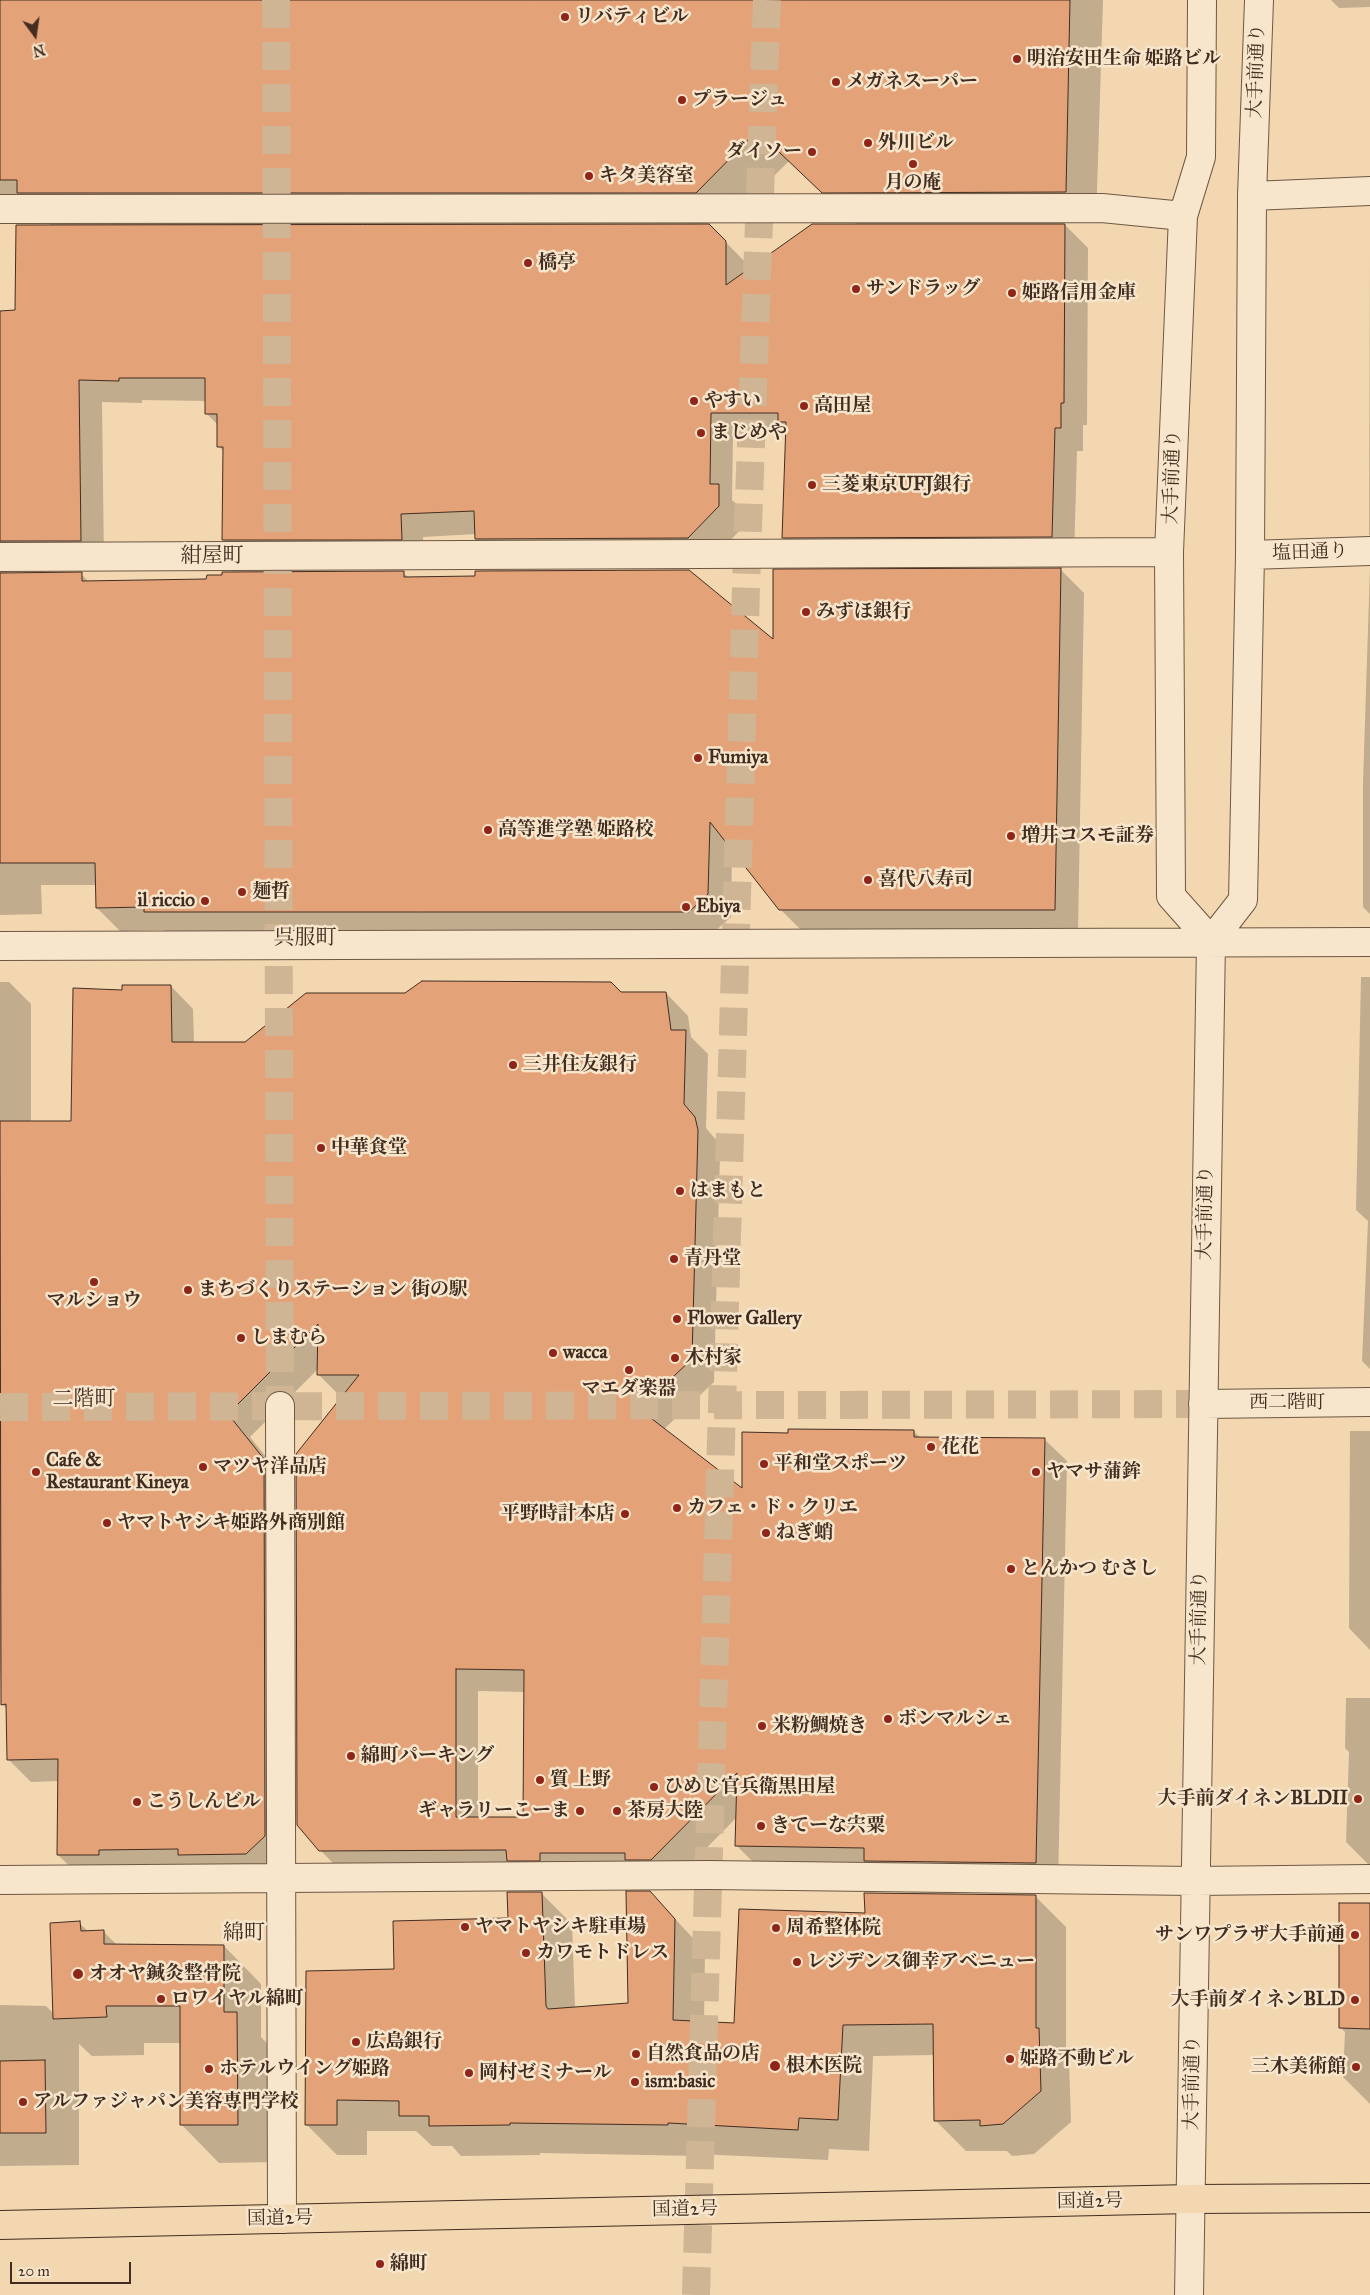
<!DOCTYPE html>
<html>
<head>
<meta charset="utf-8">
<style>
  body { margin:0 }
  #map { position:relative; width:1370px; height:2295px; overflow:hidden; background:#f2d7b1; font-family:"IM FELL Great Primer",serif }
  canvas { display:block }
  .north { position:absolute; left:10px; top:10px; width:50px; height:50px; -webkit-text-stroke:4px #f7e5cc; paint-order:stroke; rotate:166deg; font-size:14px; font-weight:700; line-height:20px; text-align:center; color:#422d20 }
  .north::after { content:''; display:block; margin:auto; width:18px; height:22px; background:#422d20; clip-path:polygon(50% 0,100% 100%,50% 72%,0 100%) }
  .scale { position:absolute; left:10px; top:2262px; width:121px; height:22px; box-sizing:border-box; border:2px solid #422d20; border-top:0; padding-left:6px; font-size:15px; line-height:18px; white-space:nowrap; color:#422d20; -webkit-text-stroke:4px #f7e5cc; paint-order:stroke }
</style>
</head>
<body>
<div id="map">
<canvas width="1370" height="2295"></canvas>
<div class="north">N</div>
<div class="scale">20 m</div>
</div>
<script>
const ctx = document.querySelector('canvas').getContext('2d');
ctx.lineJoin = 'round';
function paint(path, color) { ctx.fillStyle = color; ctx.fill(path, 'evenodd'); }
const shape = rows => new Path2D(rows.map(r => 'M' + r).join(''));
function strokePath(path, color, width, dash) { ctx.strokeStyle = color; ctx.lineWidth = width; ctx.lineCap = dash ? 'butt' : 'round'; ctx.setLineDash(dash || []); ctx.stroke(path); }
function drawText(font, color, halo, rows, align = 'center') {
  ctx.font = font + ' "IM FELL Great Primer","Noto Serif JP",serif'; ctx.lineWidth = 5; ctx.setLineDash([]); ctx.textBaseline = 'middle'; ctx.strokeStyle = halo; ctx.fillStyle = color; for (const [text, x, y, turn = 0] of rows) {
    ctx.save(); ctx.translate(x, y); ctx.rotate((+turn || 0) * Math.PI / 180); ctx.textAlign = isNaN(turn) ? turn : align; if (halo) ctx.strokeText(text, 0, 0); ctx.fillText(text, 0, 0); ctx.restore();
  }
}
paint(shape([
  [0,0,1103,0,1096,223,1063,223,1088,248,1087,425,1083,425,1083,451,1077,451,1074,559,806,561,783,538,787,435,733,435,732,500,741,508,741,529,711,561,499,562,476,539,476,534,423,537,425,562,247,563,224,540,224,452,219,446,218,425,206,413,206,401,142,400,142,403,102,402,104,564,15,566,8,574,81,574,89,582,208,580,403,572,409,578,774,642,1061,570,1084,593,1078,932,804,933,780,909,732,849,731,917,712,934,168,935,163,930,120,931,97,908,97,885,41,885,42,914,0,915,0,312,16,312,51,226,36,211,0,211],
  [789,161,857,225,748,270,748,265,707,223,727,223],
  [1331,0,1370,0,1370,7,1339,8],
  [1370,248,1370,536,1369,535],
  [1370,567,1370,914,1363,907,1363,783],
  [1361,977,1370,977,1370,1369,1362,1361,1368,1221,1356,1210],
  [0,982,9,982,31,1004,31,1122,73,1122,123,992,171,986,193,1009,194,1043,245,1043,622,993,666,993,688,1016,691,1037,708,1054,706,1128,717,1141,720,1154,714,1382,664,1429,743,1490,789,1434,913,1431,921,1438,1044,1439,1067,1461,1058,1885,759,1868,737,1846,737,1817,673,1882,343,1873,320,1850,342,1398,319,1375,319,1368,250,1437,287,1483,269,1876,81,1877,58,1855,59,1781,31,1782,8,1759,7,1709,2,1704,0,1666],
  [478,1691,525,1692,525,1818,478,1818],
  [1350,1431,1370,1431,1370,1650,1349,1628],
  [1346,1698,1370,1698,1370,1866,1346,1842,1349,1752,1345,1748],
  [650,1892,705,1951,704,2022,735,2024,866,1915,1035,1896,1066,1927,1066,2057,1069,2060,1071,2122,1034,2154,1012,2156,1007,2151,966,2151,935,2120,935,2055,873,2056,869,2151,829,2149,828,2160,698,2154,698,2156,540,2153,540,2155,461,2156,452,2146,432,2146,416,2131,367,2131,367,2155,337,2155,306,2124,396,1970,509,1919,541,1893,572,1924,575,2008,629,2004],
  [1370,1904,1370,2104,1343,2077,1345,2032,1340,2027],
  [79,1923,89,1932,103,1931,118,1946,224,1946,261,1984,261,2037,275,2051,275,2162,219,2163,182,2125,181,2043,144,2043,144,2055,92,2056,79,2044,79,2165,0,2166,0,2005,46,2006,54,2014]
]), '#0003');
const building = shape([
  [0,0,1070,0,1066,192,822,193,757,131,696,193,17,193,17,180,0,180,0,0],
  [709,224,726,241,726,285,812,224,1065,224,1064,403,1061,403,1061,428,1055,428,1052,537,782,538,786,422,778,422,778,413,711,413,710,484,719,484,719,506,688,538,475,539,474,511,401,514,402,540,222,540,223,447,217,447,217,414,205,414,205,378,119,378,119,381,79,380,81,541,0,541,0,311,15,310,16,225,709,224],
  [1061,568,1055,910,779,910,710,822,708,894,689,912,144,912,144,907,96,908,95,863,0,863,0,573,82,572,82,581,206,579,207,575,222,575,222,572,404,571,404,577,475,576,475,571,689,570,773,639,773,569,1061,568],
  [422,981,611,982,621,992,666,992,671,1030,686,1030,684,1104,695,1117,698,1130,692,1359,639,1409,742,1488,742,1432,788,1433,788,1429,914,1430,914,1437,1045,1438,1036,1863,864,1861,864,1848,735,1846,737,1773,651,1860,625,1860,625,1853,540,1853,540,1861,507,1861,506,1850,319,1851,297,1825,296,1454,359,1375,317,1375,318,1324,228,1414,264,1459,265,1836,246,1854,178,1855,178,1849,99,1850,99,1855,57,1855,58,1759,7,1760,6,1704,1,1705,0,1121,71,1121,73,988,122,990,122,985,171,985,172,1042,245,1042,306,993,405,993,422,981],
  [456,1669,524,1670,523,1817,456,1817,456,1669],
  [626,1891,650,1891,675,1919,673,2020,734,2023,739,1909,865,1913,864,1893,1036,1895,1036,2028,1039,2028,1041,2091,1003,2124,980,2126,980,2120,934,2121,933,2024,843,2025,838,2120,799,2118,798,2130,668,2123,668,2125,510,2123,510,2125,429,2126,429,2116,399,2116,399,2101,337,2100,337,2125,305,2125,306,1971,394,1969,393,1921,508,1918,507,1892,542,1892,546,2006,548,2009,628,2003,626,1891],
  [1339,1903,1370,1903,1370,2029,1339,2028,1339,1903],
  [80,1921,81,1931,104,1930,104,1944,224,1945,224,2012,237,2012,238,2125,180,2125,180,2006,106,2006,107,2017,53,2019,50,1923,80,1921],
  [45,2060,46,2133,0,2133,0,2061,45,2060]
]);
paint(building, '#e4a279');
strokePath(building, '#422d20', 1);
strokePath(shape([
  [276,0,280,1406],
  [0,1407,1203,1404],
  [696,2295,747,554,767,0]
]), '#cfb594', 28, [28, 14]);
const minor = shape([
  [1202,0,1201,157,1183,216,1169,552,1171,896,1211,941],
  [1252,196,1370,191],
  [0,209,1102,208,1183,216],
  [1250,555,1370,551],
  [0,557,1169,552],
  [0,946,1370,942],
  [1203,1404,1370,1402],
  [280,1406,282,2219],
  [0,1880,709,1875,1195,1881,1370,1879],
  [1189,2295,1211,941,1243,900,1250,555,1252,196,1259,0]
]);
const highway = shape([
  [0,2225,1191,2199,1370,2198]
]);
strokePath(minor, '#6e5844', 30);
strokePath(highway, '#422d20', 30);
strokePath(minor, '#f7e5cc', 28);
strokePath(highway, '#f2d7b1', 28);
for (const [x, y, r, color] of [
  [565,17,5,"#8f2418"],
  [1017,59,5,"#8f2418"],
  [836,82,5,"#8f2418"],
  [682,100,5,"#8f2418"],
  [868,143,5,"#8f2418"],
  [812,152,5,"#8f2418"],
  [913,164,5,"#8f2418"],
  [589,176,5,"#8f2418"],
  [528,263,5,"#8f2418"],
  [856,289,5,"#8f2418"],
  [1012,293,5,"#8f2418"],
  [694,401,5,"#8f2418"],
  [804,406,5,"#8f2418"],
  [701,433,5,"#8f2418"],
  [812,485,5,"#8f2418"],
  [806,612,5,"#8f2418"],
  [698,758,5,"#8f2418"],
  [488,830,5,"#8f2418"],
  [1011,836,5,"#8f2418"],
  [868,880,5,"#8f2418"],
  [242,892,5,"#8f2418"],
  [205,901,5,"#8f2418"],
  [686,907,5,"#8f2418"],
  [513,1065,5,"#8f2418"],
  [321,1148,5,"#8f2418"],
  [680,1191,5,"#8f2418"],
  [674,1259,5,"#8f2418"],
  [94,1282,5,"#8f2418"],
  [188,1290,5,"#8f2418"],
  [677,1319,5,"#8f2418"],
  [241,1338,5,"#8f2418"],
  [553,1353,5,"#8f2418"],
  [675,1358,5,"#8f2418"],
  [629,1370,5,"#8f2418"],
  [931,1447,5,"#8f2418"],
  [764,1464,5,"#8f2418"],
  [203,1467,5,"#8f2418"],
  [36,1472,5,"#8f2418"],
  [1036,1472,5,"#8f2418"],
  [677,1508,5,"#8f2418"],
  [625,1514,5,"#8f2418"],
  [107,1523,5,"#8f2418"],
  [766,1533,5,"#8f2418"],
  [1011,1569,5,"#8f2418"],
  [888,1719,5,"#8f2418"],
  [762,1726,5,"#8f2418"],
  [351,1756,5,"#8f2418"],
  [540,1780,5,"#8f2418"],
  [654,1787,5,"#8f2418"],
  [1358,1799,5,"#8f2418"],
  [137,1802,5,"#8f2418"],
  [580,1811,5,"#8f2418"],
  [617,1811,5,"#8f2418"],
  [761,1826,5,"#8f2418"],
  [465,1927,5,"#8f2418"],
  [776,1928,5,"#8f2418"],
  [1355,1935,5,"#8f2418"],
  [526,1953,5,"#8f2418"],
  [797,1962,5,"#8f2418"],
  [78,1974,6,"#8f2418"],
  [161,1999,5,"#8f2418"],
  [1355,2000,5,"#8f2418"],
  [356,2042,5,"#8f2418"],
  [636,2054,5,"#8f2418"],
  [1010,2059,5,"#8f2418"],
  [775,2066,6,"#8f2418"],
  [1356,2067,5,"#8f2418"],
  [209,2069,5,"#8f2418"],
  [469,2073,5,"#8f2418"],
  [635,2082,5,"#8f2418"],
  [23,2102,5,"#8f2418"],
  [380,2264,5,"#8f2418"]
]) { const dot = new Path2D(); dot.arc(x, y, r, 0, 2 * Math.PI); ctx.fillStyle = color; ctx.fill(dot); strokePath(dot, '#f7e5cc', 2); }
drawText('bold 19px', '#422d20', '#f7e5cc', [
  ["リバティビル",575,17],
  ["明治安田生命 姫路ビル",1027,59],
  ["メガネスーパー",846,82],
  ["プラージュ",692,100],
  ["外川ビル",878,143],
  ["ダイソー",802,152,"right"],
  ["キタ美容室",599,176],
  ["月の庵",913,183,"center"],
  ["橋亭",538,263],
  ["サンドラッグ",866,289],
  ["姫路信用金庫",1022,293],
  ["やすい",704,401],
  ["高田屋",814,406],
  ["まじめや",711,433],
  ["三菱東京UFJ銀行",822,485],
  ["みずほ銀行",816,612],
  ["Fumiya",708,758],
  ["高等進学塾 姫路校",498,830],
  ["増井コスモ証券",1021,836],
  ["喜代八寿司",878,880],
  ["麺哲",252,892],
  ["il riccio",195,901,"right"],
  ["Ebiya",696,907],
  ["三井住友銀行",523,1065],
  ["中華食堂",331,1148],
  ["はまもと",690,1191],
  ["青丹堂",684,1259],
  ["まちづくりステーション 街の駅",198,1290],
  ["マルショウ",94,1301,"center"],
  ["Flower Gallery",687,1319],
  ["しまむら",251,1338],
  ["wacca",563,1353],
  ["木村家",685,1358],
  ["マエダ楽器",629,1389,"center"],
  ["花花",941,1447],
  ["Cafe &",46,1461],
  ["Restaurant Kineya",46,1483],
  ["平和堂スポーツ",774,1464],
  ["マツヤ洋品店",213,1467],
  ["ヤマサ蒲鉾",1046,1472],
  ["カフェ・ド・クリエ",687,1508],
  ["平野時計本店",615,1514,"right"],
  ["ヤマトヤシキ姫路外商別館",117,1523],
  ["ねぎ蛸",776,1533],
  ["とんかつ むさし",1021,1569],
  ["ボンマルシェ",898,1719],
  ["米粉鯛焼き",772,1726],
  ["綿町パーキング",361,1756],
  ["質 上野",550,1780],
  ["ひめじ官兵衛黒田屋",664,1787],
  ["大手前ダイネンBLDII",1348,1799,"right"],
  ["こうしんビル",147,1802],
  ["ギャラリーこーま",570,1811,"right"],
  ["茶房大陸",627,1811],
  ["きてーな宍粟",771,1826],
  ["ヤマトヤシキ駐車場",475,1927],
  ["周希整体院",786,1928],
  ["サンワプラザ大手前通",1345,1935,"right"],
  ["カワモトドレス",536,1953],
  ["レジデンス御幸アベニュー",807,1962],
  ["オオヤ鍼灸整骨院",89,1974],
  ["ロワイヤル綿町",171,1999],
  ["大手前ダイネンBLD",1345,2000,"right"],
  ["広島銀行",366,2042],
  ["自然食品の店",646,2054],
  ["姫路不動ビル",1020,2059],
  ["根木医院",786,2066],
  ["三木美術館",1346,2067,"right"],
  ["ホテルウイング姫路",219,2069],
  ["岡村ゼミナール",479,2073],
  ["ism:basic",645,2082],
  ["アルファジャパン美容専門学校",33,2102],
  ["綿町",390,2264]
], 'left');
drawText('19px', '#422d20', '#f7e5cc', [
  ["大手前通り",1257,71,-88],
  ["大手前通り",1173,477,-88],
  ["塩田通り",1310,553,-2],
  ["大手前通り",1206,1213,-89],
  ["西二階町",1287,1403],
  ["大手前通り",1200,1618,-89],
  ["大手前通り",1193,2083,-89],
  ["国道2号",1090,2202,-1],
  ["国道2号",685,2210,-1],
  ["国道2号",280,2219,-1]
]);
drawText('21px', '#422d20', '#f7e5cc', [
  ["紺屋町",212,557],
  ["呉服町",305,939],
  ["二階町",84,1400],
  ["綿町",244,1934]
]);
</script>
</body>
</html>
